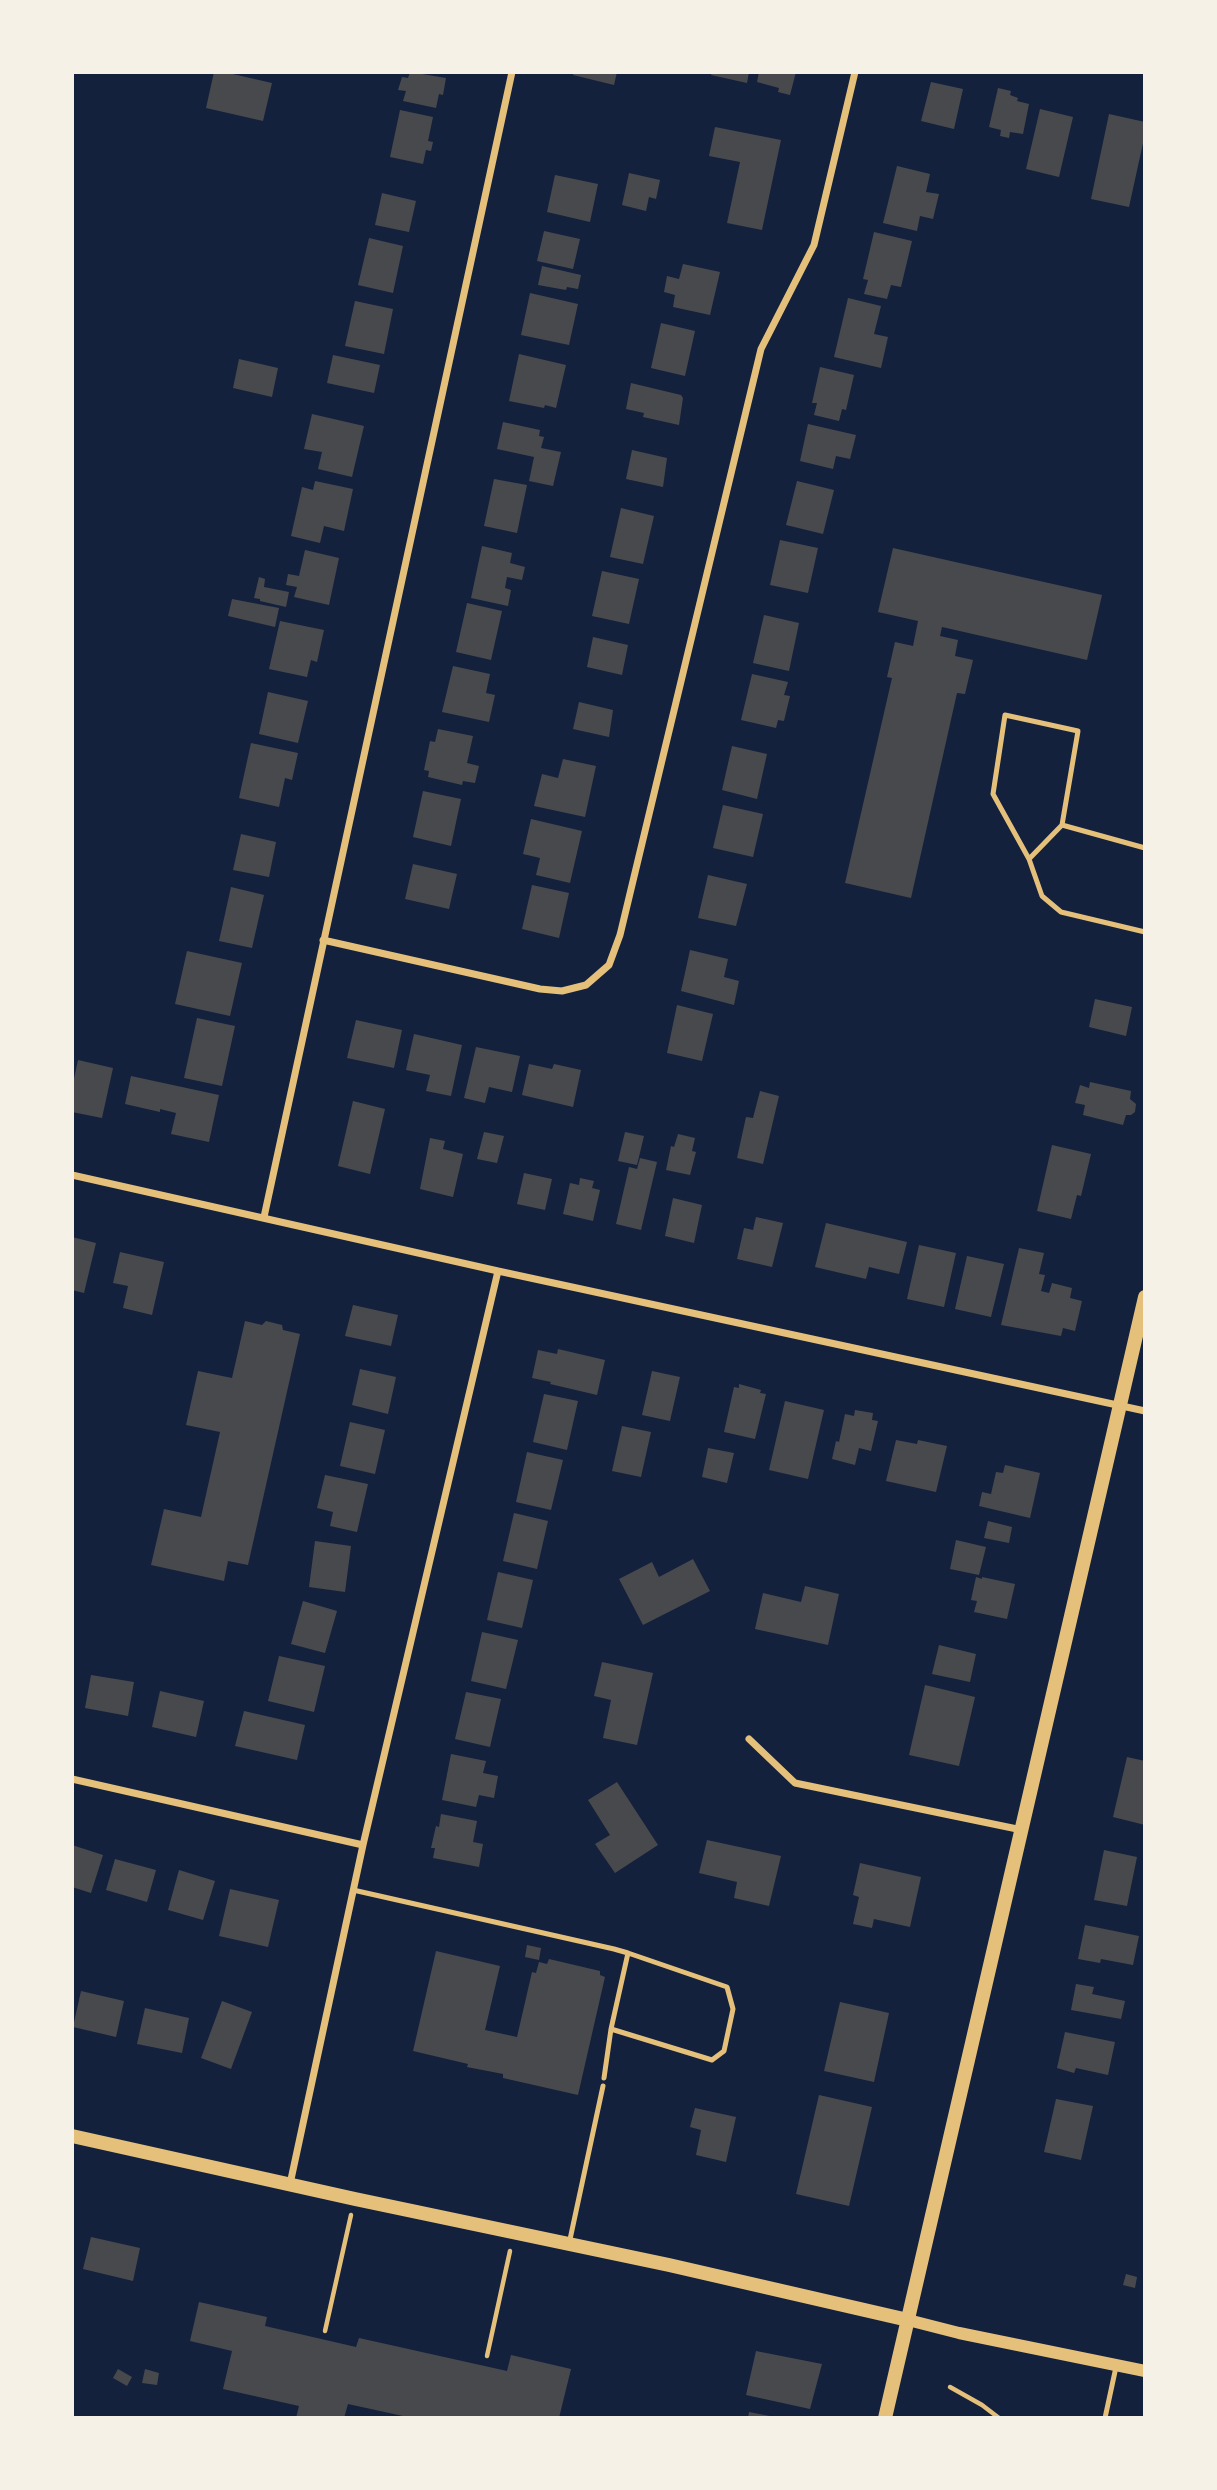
<!DOCTYPE html>
<html>
<head>
<meta charset="utf-8">
<style>
  body { margin:0 }
  #map { position:relative; width:1217px; height:2490px; overflow:hidden; background:#14213d; font-family:Barlow,sans-serif }
  canvas { display:block }
  .frame { position:absolute; inset:0; border:74px solid #f6f1e7; pointer-events:none }
</style>
</head>
<body>
<div id="map">
<canvas width="1217" height="2490"></canvas>
<div class="frame"></div>
</div>
<script>
const ctx = document.querySelector('canvas').getContext('2d');
ctx.lineJoin = 'round';
function paint(path, color) { ctx.fillStyle = color; ctx.fill(path, 'evenodd'); }
const shape = rows => new Path2D(rows.map(r => 'M' + r).join(''));
function strokePath(path, color, width, dash) { ctx.strokeStyle = color; ctx.lineWidth = width; ctx.lineCap = dash ? 'butt' : 'round'; ctx.setLineDash(dash || []); ctx.stroke(path); }
paint(shape([
  [214,72,224,72,272,83,263,121,206,108],
  [410,72,446,78,443,95,439,94,436,108,403,101,406,91,398,90,402,77,408,78],
  [574,72,617,72,614,85,573,75],
  [712,72,749,72,747,83,711,75],
  [759,72,796,72,790,95,778,92,779,88,757,82],
  [931,82,963,89,954,129,921,121],
  [998,88,1011,91,1010,95,1018,98,1017,101,1029,104,1023,134,1010,132,1009,138,1000,136,1001,130,989,127],
  [1040,109,1073,117,1059,177,1026,169],
  [400,110,433,117,428,141,433,142,431,151,426,150,423,164,390,157],
  [1109,114,1145,122,1145,134,1129,207,1091,199],
  [715,127,781,140,762,230,727,223,740,162,709,156],
  [897,166,930,174,926,192,939,194,933,219,920,216,917,231,883,223],
  [629,173,660,180,656,199,649,197,646,211,622,205],
  [555,175,598,184,590,222,547,212],
  [382,193,416,201,409,232,375,225],
  [544,231,580,239,573,269,537,261],
  [874,232,912,241,901,287,891,285,887,299,864,294,868,280,863,279],
  [369,238,403,246,393,293,358,285],
  [683,264,720,272,710,315,673,307,675,295,664,292,667,276,679,279],
  [542,266,581,275,578,289,567,287,566,290,538,285],
  [530,293,578,304,569,345,521,335],
  [848,298,881,306,874,334,888,337,881,368,834,357],
  [355,301,393,309,384,354,345,346],
  [661,323,695,331,685,376,651,368],
  [519,354,566,365,556,408,545,405,544,408,509,401],
  [333,355,380,365,374,393,327,383],
  [239,359,278,368,272,397,233,388],
  [820,367,854,375,846,410,842,409,839,421,814,415,817,403,812,403],
  [631,383,681,395,683,398,679,425,643,417,644,413,626,409],
  [312,414,364,426,352,477,318,469,322,452,304,449],
  [503,422,540,430,539,436,544,437,541,448,561,452,553,486,529,481,534,457,497,449],
  [808,424,856,435,850,459,836,456,833,469,800,461],
  [632,450,667,458,663,487,626,479],
  [494,479,527,485,517,533,484,526],
  [315,481,353,489,344,531,324,526,320,543,291,536,302,487,313,490],
  [797,481,834,490,823,534,786,525],
  [621,508,654,516,643,564,610,557],
  [780,540,818,548,808,593,770,585],
  [482,546,512,553,510,563,525,567,522,580,507,577,505,588,511,590,508,606,471,598],
  [893,548,1102,595,1087,660,942,627,940,636,958,640,955,656,973,660,965,694,957,693,911,898,845,883,892,678,887,677,895,642,913,646,918,621,878,612],
  [305,550,339,558,329,605,294,597,297,587,286,585,288,574,299,576],
  [602,571,639,579,629,624,592,616],
  [259,577,265,579,264,587,289,592,286,607,260,601,260,599,254,598],
  [232,599,279,608,275,627,228,616],
  [467,603,502,611,491,660,456,652],
  [764,615,799,623,789,671,753,663],
  [280,621,324,630,317,662,311,660,307,677,269,669],
  [593,637,628,645,622,675,587,667],
  [453,666,490,674,486,693,495,695,489,722,442,712],
  [752,674,788,682,784,695,790,696,784,721,778,720,776,728,741,720],
  [268,692,308,701,298,743,259,734],
  [579,702,613,710,609,737,573,729],
  [438,729,473,736,467,763,479,766,475,783,463,781,462,785,428,777,429,771,424,770,430,741,435,742],
  [251,743,298,753,292,780,285,778,279,807,239,798],
  [732,746,767,754,757,799,722,790],
  [563,759,596,766,585,817,534,806,542,774,558,778],
  [423,791,461,799,451,846,413,837],
  [723,805,763,814,753,857,713,848],
  [531,819,582,831,570,883,536,875,540,858,523,854],
  [241,834,276,842,269,877,233,870],
  [413,864,457,874,449,909,405,899],
  [708,875,747,884,736,926,698,918],
  [532,885,569,893,559,938,522,929],
  [231,887,264,895,252,948,219,941],
  [690,950,728,959,724,977,739,981,734,1005,681,991],
  [187,951,242,963,230,1016,175,1004],
  [1095,999,1132,1007,1126,1036,1089,1027],
  [677,1005,713,1014,702,1061,667,1053],
  [197,1018,235,1026,222,1086,184,1078],
  [356,1020,402,1030,394,1068,347,1058],
  [414,1034,462,1045,451,1096,426,1091,430,1075,406,1070],
  [476,1047,520,1056,512,1092,489,1087,485,1103,464,1098],
  [78,1060,113,1068,102,1118,72,1112,72,1088],
  [529,1064,552,1069,554,1064,581,1070,573,1107,522,1095],
  [131,1076,219,1095,209,1142,171,1134,176,1113,160,1109,160,1112,125,1104],
  [1090,1082,1131,1091,1130,1099,1136,1104,1135,1112,1131,1115,1126,1115,1123,1125,1083,1115,1085,1105,1075,1103,1080,1085,1089,1088],
  [760,1091,779,1096,763,1164,737,1158,746,1117,753,1118],
  [353,1101,385,1109,370,1174,338,1166],
  [484,1132,504,1136,497,1163,477,1159],
  [625,1132,644,1136,637,1165,618,1161],
  [678,1134,695,1138,692,1151,696,1152,690,1175,666,1170,671,1146,674,1147],
  [430,1138,445,1141,443,1149,463,1154,453,1197,420,1189],
  [1052,1145,1091,1154,1081,1196,1077,1195,1071,1219,1037,1211],
  [640,1158,657,1162,641,1230,616,1224,629,1167,637,1169],
  [524,1173,552,1179,545,1210,517,1204],
  [580,1178,594,1181,592,1188,600,1190,593,1221,563,1214,570,1183,579,1185],
  [673,1198,702,1205,694,1243,665,1236],
  [756,1217,783,1223,772,1267,737,1259,744,1228,753,1230],
  [826,1223,907,1242,899,1274,869,1267,866,1279,815,1267],
  [72,1237,96,1243,84,1293,72,1290],
  [919,1245,956,1253,944,1307,907,1299],
  [1019,1248,1044,1253,1039,1274,1045,1275,1041,1291,1049,1293,1052,1283,1072,1288,1070,1298,1082,1301,1075,1331,1063,1328,1061,1336,1001,1325],
  [120,1252,164,1262,152,1315,123,1308,128,1286,113,1283],
  [967,1256,1004,1264,991,1317,955,1309],
  [353,1305,398,1315,391,1346,345,1336],
  [245,1321,262,1325,266,1321,282,1325,283,1330,300,1334,248,1565,228,1561,224,1581,151,1565,164,1509,201,1517,220,1432,186,1425,198,1371,232,1378],
  [558,1349,605,1360,597,1395,550,1384,551,1382,532,1378,538,1350,557,1354],
  [360,1369,396,1377,388,1414,352,1405],
  [652,1371,680,1377,670,1421,642,1415],
  [739,1384,761,1390,760,1393,766,1394,755,1439,724,1432,734,1387,739,1388],
  [544,1394,578,1401,567,1450,533,1442],
  [785,1401,824,1410,808,1479,769,1470],
  [855,1410,873,1413,872,1420,878,1421,871,1451,859,1448,855,1465,832,1459,836,1441,839,1442,845,1414,854,1416],
  [350,1422,385,1430,375,1474,340,1466],
  [622,1426,651,1432,641,1477,612,1471],
  [896,1440,917,1444,918,1440,947,1446,936,1492,886,1481],
  [708,1448,734,1453,727,1483,702,1477],
  [527,1452,563,1460,551,1510,516,1502],
  [1005,1465,1040,1473,1030,1518,979,1506,982,1492,991,1494,996,1472,1003,1473],
  [325,1475,368,1484,357,1532,330,1526,333,1512,317,1508],
  [514,1513,548,1521,537,1569,503,1561],
  [988,1521,1012,1527,1009,1543,984,1538],
  [956,1540,986,1547,979,1575,950,1569],
  [315,1541,351,1546,345,1592,309,1587],
  [693,1559,710,1591,643,1625,619,1579,652,1562,659,1577],
  [498,1572,533,1580,522,1628,487,1620],
  [976,1577,982,1579,982,1577,1015,1584,1007,1619,974,1612,977,1601,971,1600],
  [805,1586,839,1594,828,1645,755,1629,763,1593,801,1602],
  [303,1601,337,1611,325,1653,291,1644],
  [482,1632,518,1640,506,1689,471,1681],
  [939,1645,976,1654,970,1682,932,1674],
  [279,1656,325,1666,314,1712,268,1701],
  [602,1662,653,1673,637,1745,603,1738,611,1700,594,1696],
  [91,1675,134,1682,128,1716,85,1708],
  [925,1685,975,1697,959,1766,909,1755],
  [160,1691,204,1701,196,1737,152,1727],
  [466,1692,501,1699,490,1747,455,1739],
  [244,1711,305,1725,297,1760,235,1746],
  [451,1754,486,1761,483,1773,498,1776,494,1798,479,1795,476,1807,442,1800],
  [1127,1757,1145,1761,1145,1825,1113,1817],
  [617,1782,658,1845,615,1873,595,1844,610,1835,588,1800],
  [441,1814,477,1821,473,1842,483,1844,479,1867,433,1858,435,1848,431,1848,436,1826,439,1827],
  [707,1840,781,1856,769,1906,734,1898,737,1882,699,1873],
  [72,1845,103,1855,91,1893,72,1887],
  [1104,1850,1137,1857,1127,1906,1094,1900],
  [115,1859,156,1870,147,1902,106,1890],
  [860,1863,921,1877,910,1927,874,1919,872,1928,853,1924,859,1897,853,1895],
  [179,1870,215,1881,203,1920,168,1910],
  [230,1889,279,1900,268,1947,219,1936],
  [1085,1925,1139,1936,1133,1965,1101,1959,1100,1963,1078,1959],
  [527,1945,541,1948,539,1960,525,1957],
  [436,1951,500,1966,485,2030,517,2037,532,1972,536,1973,539,1962,547,1964,549,1959,600,1971,600,1975,605,1977,578,2095,503,2078,503,2074,467,2067,468,2064,413,2051],
  [1076,1984,1094,1987,1092,1994,1125,2001,1121,2019,1071,2010],
  [81,1991,124,2001,116,2037,73,2027],
  [222,2001,252,2012,231,2069,201,2058],
  [840,2002,889,2013,874,2082,824,2071],
  [145,2008,189,2018,182,2053,137,2044],
  [1065,2032,1115,2042,1108,2075,1076,2068,1074,2073,1057,2068],
  [819,2095,872,2107,849,2206,796,2194],
  [1056,2099,1093,2106,1081,2160,1044,2152],
  [695,2108,736,2117,726,2162,696,2155,701,2130,690,2127],
  [91,2237,140,2248,133,2281,83,2269],
  [1126,2274,1137,2277,1135,2288,1123,2285],
  [199,2302,267,2317,265,2326,356,2347,359,2338,507,2371,511,2355,571,2369,559,2418,412,2418,348,2404,344,2418,296,2418,299,2406,223,2389,232,2351,190,2341],
  [756,2351,822,2364,810,2409,746,2395],
  [118,2369,132,2377,127,2386,113,2378],
  [145,2369,159,2373,157,2385,142,2383],
  [749,2412,775,2417,775,2418,748,2418]
]), '#48494c');
strokePath(shape([
  [325,2331,351,2215],
  [487,2356,510,2251],
  [950,2387,982,2405,999,2418]
]), '#e5c07b', 4.5);
strokePath(shape([
  [1062,825,1145,848],
  [1029,859,1062,825,1078,731,1005,715,993,794,1029,859,1042,896,1061,912,1145,932],
  [353,1890,614,1949,628,1953,727,1987,733,2009,724,2051,712,2060,611,2029,628,1953],
  [604,2078,611,2029],
  [569,2244,603,2086],
  [1105,2418,1116,2367]
]), '#e5c07b', 5);
strokePath(shape([
  [323,940,540,989,562,991,586,985,609,965,620,935,761,349,814,245,855,72],
  [72,1175,498,1271,1145,1411],
  [264,1217,512,72],
  [749,1739,795,1783,1022,1830],
  [72,1779,363,1845],
  [290,2184,363,1845,498,1271]
]), '#e5c07b', 7);
strokePath(shape([
  [908,2320,959,2333,1145,2371]
]), '#e5c07b', 12);
strokePath(shape([
  [72,2136,355,2199,669,2265,908,2320],
  [885,2418,1145,1297]
]), '#e5c07b', 14);
</script>
</body>
</html>
